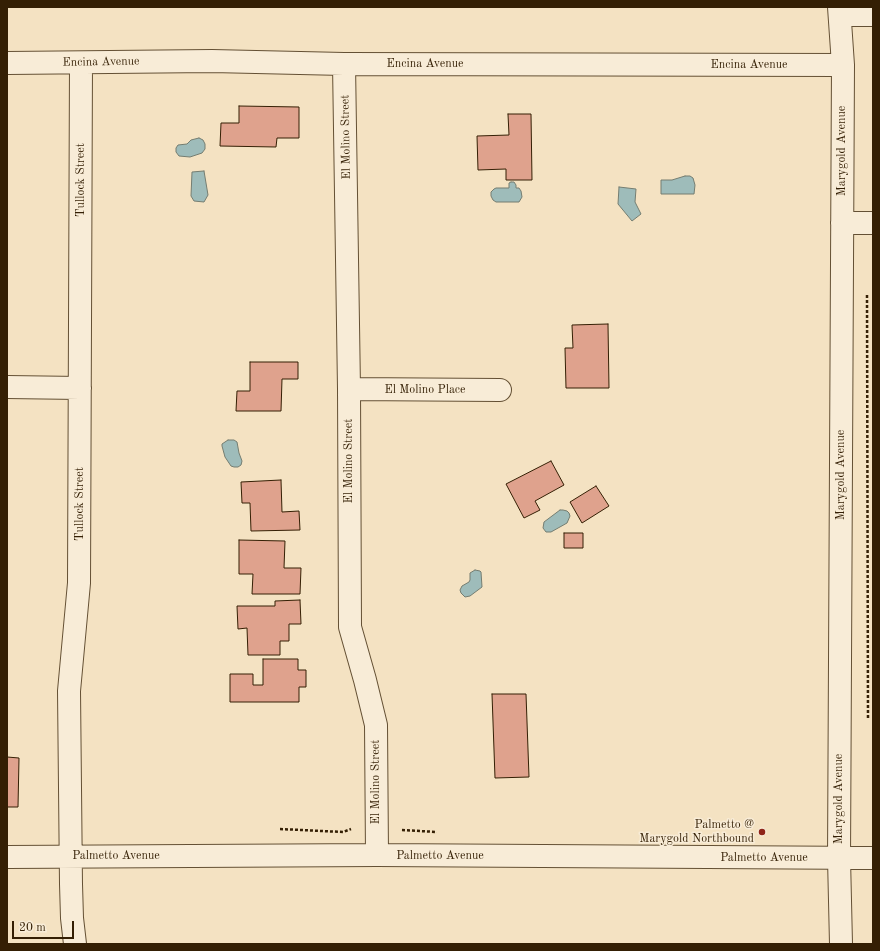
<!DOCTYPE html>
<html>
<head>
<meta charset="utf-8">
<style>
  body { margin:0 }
  #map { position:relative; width:880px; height:951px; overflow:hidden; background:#f4e2c2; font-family:"Old Standard TT",serif }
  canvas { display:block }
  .frame { position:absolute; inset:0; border:8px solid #341f04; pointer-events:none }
  .scale { position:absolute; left:12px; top:921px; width:62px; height:18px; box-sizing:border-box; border:2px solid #341f04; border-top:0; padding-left:5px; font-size:12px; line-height:14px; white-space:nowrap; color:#341f04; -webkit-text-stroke:3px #f8ecd7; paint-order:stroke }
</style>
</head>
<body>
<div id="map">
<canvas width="880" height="951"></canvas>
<div class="frame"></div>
<div class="scale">20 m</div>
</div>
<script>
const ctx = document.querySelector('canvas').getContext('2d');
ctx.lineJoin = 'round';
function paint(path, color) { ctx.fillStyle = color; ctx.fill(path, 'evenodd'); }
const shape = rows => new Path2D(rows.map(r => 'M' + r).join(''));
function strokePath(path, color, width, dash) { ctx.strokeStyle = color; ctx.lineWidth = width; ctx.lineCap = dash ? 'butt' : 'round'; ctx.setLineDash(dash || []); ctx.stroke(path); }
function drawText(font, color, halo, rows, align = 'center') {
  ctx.font = font + ' "Old Standard TT",serif'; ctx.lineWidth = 3; ctx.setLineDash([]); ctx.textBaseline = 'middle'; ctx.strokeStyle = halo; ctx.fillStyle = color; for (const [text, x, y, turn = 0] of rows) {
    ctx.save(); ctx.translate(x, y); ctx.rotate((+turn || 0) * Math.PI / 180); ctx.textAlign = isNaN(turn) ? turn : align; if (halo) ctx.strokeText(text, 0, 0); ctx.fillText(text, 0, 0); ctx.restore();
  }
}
const water = shape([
  [199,138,203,140,205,144,205,149,202,153,190,157,179,156,176,152,176,148,178,145,187,144,191,140,199,138],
  [204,171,208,195,204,202,194,201,191,196,192,172,204,171],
  [685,176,690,176,693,178,695,185,694,194,661,194,661,180,672,180,685,176],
  [511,182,514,182,516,185,516,188,519,188,521,191,522,197,519,202,496,202,493,200,491,196,491,192,494,189,496,188,509,188,509,183,511,182],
  [619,187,636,189,635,202,641,214,632,221,618,204,619,187],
  [228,440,234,440,237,442,239,453,242,461,241,465,238,467,234,467,231,466,225,457,222,446,222,444,228,440],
  [560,510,563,510,567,511,569,513,570,516,567,523,551,532,546,532,543,528,544,522,560,510],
  [475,570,480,571,481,572,482,587,470,596,465,597,461,593,460,590,462,586,469,582,470,580,470,573,475,570]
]);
paint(water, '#9ebcba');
strokePath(water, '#747d71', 1);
const building = shape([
  [239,106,299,107,299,138,277,138,276,147,220,146,221,123,239,123,239,106],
  [508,114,531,114,532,180,506,180,506,169,478,170,477,136,509,135,508,114],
  [608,324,609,388,566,388,565,348,573,348,572,325,608,324],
  [250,362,298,362,298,379,282,379,281,411,236,411,237,391,250,391,250,362],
  [551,461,564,485,535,501,540,510,524,518,506,484,551,461],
  [281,480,282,512,299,511,300,530,251,531,250,503,242,503,241,482,281,480],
  [596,486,609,506,582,523,570,502,596,486],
  [564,533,583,533,583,548,564,548,564,533],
  [239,540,285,541,284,568,301,568,300,594,252,594,253,574,239,574,239,540],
  [300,600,301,624,289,624,289,641,280,641,280,655,248,655,247,628,238,629,237,606,275,606,275,601,300,600],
  [263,659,298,659,298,670,306,670,306,687,299,687,299,702,230,702,230,674,253,674,253,685,263,685,263,659],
  [492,694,526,694,529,777,495,778,492,694],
  [7,757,19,758,18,807,7,807,7,757]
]);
paint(building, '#dfa28d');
strokePath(building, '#341f04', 1);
const minor = shape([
  [839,7,843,65,839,858,841,944],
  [840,15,873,15],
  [7,63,212,61,344,64,843,65],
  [344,64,349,389,350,627,365,680,376,725,377,855],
  [842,223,873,223],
  [7,387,80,388],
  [349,389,500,390],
  [7,857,377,855,873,858],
  [75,944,72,918,71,884,69,691,79,583,81,63]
]);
strokePath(minor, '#645034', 24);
strokePath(shape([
  [867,295,868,719],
  [280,829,343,832,351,829],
  [402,830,437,832]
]), '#341f04', 2.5, [3, 2]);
strokePath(minor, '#f8ecd7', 22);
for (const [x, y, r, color] of [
  [762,832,4,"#8f2418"]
]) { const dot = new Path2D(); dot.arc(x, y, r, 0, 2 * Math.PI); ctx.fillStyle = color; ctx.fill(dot); strokePath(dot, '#f8ecd7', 1.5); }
drawText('12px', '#341f04', '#f8ecd7', [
  ["Encina Avenue",101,62,-1],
  ["Encina Avenue",425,64],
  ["Encina Avenue",749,65],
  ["El Molino Street",346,137,-91],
  ["Marygold Avenue",842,151,-90],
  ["Tullock Street",81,180,-90],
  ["El Molino Place",425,390],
  ["El Molino Street",349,461,-90],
  ["Marygold Avenue",841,475,-90],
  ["Tullock Street",80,504,-90],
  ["El Molino Street",376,782,-90],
  ["Marygold Avenue",839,799,-90],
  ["Palmetto Avenue",116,856],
  ["Palmetto Avenue",440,856],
  ["Palmetto Avenue",764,858]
]);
drawText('12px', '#341f04', '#f8ecd7', [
  ["Palmetto @",754,825],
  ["Marygold Northbound",754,839]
], 'right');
</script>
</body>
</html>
